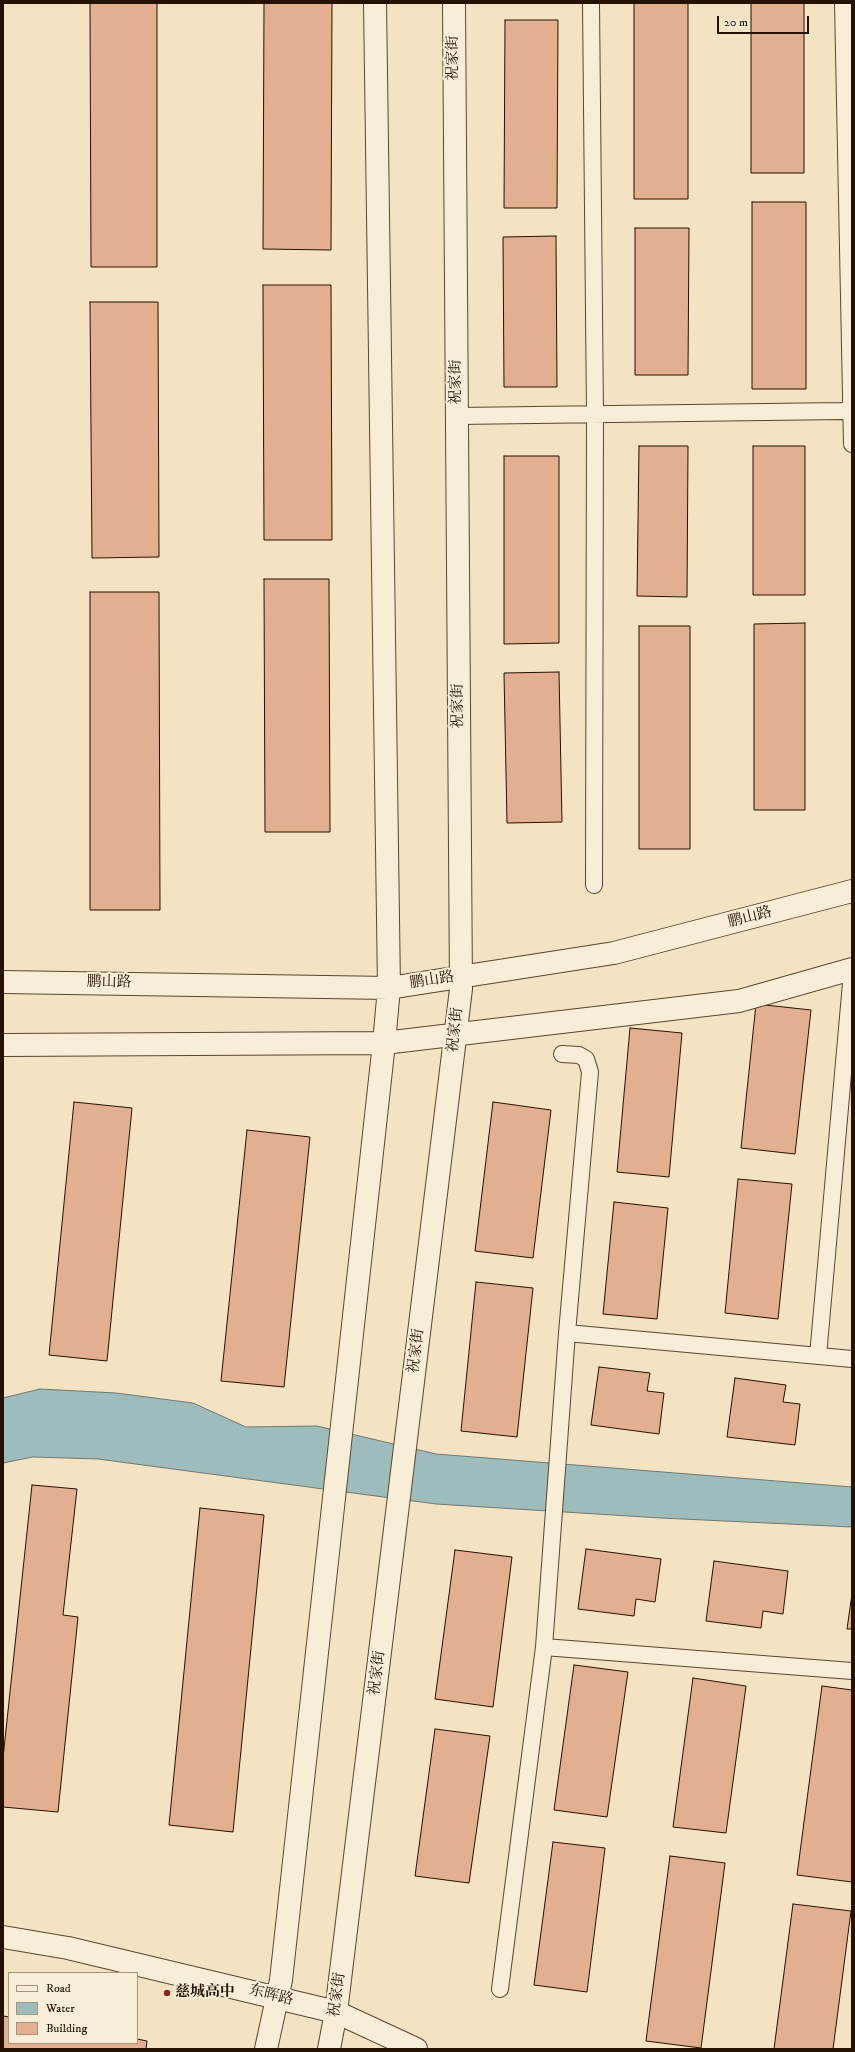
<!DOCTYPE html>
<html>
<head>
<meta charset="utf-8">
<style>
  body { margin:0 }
  #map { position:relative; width:855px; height:2052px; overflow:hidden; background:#f4e3c2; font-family:"IM FELL DW Pica",serif }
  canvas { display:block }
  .frame { position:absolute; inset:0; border:4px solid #241101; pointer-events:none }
  .legend { position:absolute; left:8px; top:1972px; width:130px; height:72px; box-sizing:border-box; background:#f8edd7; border:1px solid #a39581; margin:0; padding:5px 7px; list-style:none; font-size:12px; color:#241101 }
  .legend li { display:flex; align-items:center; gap:8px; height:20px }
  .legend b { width:20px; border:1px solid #a39581 }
  .scale { position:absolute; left:717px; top:16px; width:92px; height:18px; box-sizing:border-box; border:2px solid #241101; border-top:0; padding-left:5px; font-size:12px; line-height:14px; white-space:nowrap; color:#241101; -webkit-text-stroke:3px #f8edd7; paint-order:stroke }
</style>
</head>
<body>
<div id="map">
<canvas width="855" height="2052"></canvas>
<div class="frame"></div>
<ul class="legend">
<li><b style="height:5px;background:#f8edd7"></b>Road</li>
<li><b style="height:11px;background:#9fbcbc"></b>Water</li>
<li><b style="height:11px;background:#e2af91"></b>Building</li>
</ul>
<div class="scale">20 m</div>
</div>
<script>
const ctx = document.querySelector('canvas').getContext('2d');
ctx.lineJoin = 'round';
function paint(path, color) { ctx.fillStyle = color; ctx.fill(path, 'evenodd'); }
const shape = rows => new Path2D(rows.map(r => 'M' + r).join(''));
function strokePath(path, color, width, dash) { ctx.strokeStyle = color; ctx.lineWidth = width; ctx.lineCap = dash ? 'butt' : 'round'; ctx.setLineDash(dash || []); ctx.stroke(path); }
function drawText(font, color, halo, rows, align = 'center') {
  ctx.font = font + ' "IM FELL DW Pica","Noto Serif SC",serif'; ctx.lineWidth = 4; ctx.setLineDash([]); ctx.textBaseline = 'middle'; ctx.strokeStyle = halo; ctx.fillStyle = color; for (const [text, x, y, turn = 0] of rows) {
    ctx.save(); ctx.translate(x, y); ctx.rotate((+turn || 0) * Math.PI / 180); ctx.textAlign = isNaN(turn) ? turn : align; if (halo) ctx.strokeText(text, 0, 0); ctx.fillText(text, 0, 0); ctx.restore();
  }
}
const water = shape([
  [40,1389,116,1393,193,1403,246,1427,317,1426,436,1454,852,1487,852,1527,661,1518,436,1504,98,1459,33,1457,3,1463,3,1398,40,1389]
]);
paint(water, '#9fbcbc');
strokePath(water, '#6e7871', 1);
const building = shape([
  [90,3,157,3,157,267,91,267,90,3],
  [264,3,332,3,331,250,263,249,264,3],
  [634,3,688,3,688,199,634,199,634,3],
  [751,3,804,3,804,173,751,173,751,3],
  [505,20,558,20,557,208,504,208,505,20],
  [752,202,806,202,806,389,752,389,752,202],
  [635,228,689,228,688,375,635,375,635,228],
  [556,236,557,387,504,387,503,237,556,236],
  [263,285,331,285,332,540,264,540,263,285],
  [90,302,158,302,159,557,92,558,90,302],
  [639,446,688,446,687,597,637,596,639,446],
  [753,446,805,446,805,595,753,595,753,446],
  [504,456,559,456,559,643,504,644,504,456],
  [264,579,329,579,330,832,265,832,264,579],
  [90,592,159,592,160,910,90,910,90,592],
  [805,623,805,810,754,810,754,624,805,623],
  [639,626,690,626,690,849,639,849,639,626],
  [559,672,562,822,507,823,504,673,559,672],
  [756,1004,811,1010,795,1154,741,1148,756,1004],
  [630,1028,682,1033,669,1177,617,1172,630,1028],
  [74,1102,132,1108,107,1361,49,1355,74,1102],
  [493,1102,551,1110,533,1258,475,1251,493,1102],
  [247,1130,310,1137,284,1387,221,1381,247,1130],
  [738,1179,792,1184,778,1319,725,1313,738,1179],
  [614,1202,668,1208,657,1319,603,1314,614,1202],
  [476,1282,533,1288,517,1437,461,1431,476,1282],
  [599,1367,650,1373,647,1391,664,1393,659,1434,591,1425,599,1367],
  [735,1378,786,1385,783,1402,800,1404,795,1445,727,1437,735,1378],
  [32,1485,77,1489,63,1615,78,1617,58,1812,3,1807,3,1758,32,1485],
  [200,1508,264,1515,233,1832,169,1825,200,1508],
  [586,1549,661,1559,655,1602,636,1599,634,1616,578,1609,586,1549],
  [455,1550,512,1557,493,1707,435,1699,455,1550],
  [714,1561,788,1571,783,1614,763,1611,761,1628,706,1621,714,1561],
  [852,1594,852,1629,847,1629,852,1594],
  [574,1665,628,1672,607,1817,554,1810,574,1665],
  [693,1678,746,1686,726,1833,673,1827,693,1678],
  [822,1686,852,1690,852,1882,797,1875,822,1686],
  [435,1729,490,1736,469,1883,415,1876,435,1729],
  [553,1842,605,1848,587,1992,534,1985,553,1842],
  [670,1856,725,1863,701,2048,646,2041,670,1856],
  [793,1904,851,1911,833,2049,774,2049,793,1904],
  [3,2016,9,2017,9,2043,137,2043,137,2039,147,2041,146,2049,3,2049,3,2016]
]);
paint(building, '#e2af91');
strokePath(building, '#241101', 1);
const service = shape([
  [591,3,595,414,594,885],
  [843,3,852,444],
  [457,416,843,411,852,408],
  [567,1333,852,1359],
  [818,1356,852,972],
  [544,1647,852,1671],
  [500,1989,544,1647,567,1333,590,1072,586,1059,579,1055,562,1054]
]);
const minor = shape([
  [3,1937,68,1948,336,2012,416,2049]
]);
const tertiary = shape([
  [3,982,389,988,614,953,852,891],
  [3,1045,384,1043,739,1001,852,969],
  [266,2049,281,1980,384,1043,389,988,375,3],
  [329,2049,336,2012,461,989,454,3]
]);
strokePath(service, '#584631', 18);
strokePath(minor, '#584631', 24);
strokePath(tertiary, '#584631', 24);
strokePath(service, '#f8edd7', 16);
strokePath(minor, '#f8edd7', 22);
strokePath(tertiary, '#f8edd7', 22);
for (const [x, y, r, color] of [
  [167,1993,4,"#8f2418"]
]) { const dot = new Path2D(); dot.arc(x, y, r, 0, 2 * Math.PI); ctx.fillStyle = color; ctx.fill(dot); strokePath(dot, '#f8edd7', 1.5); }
drawText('15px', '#241101', '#f8edd7', [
  ["祝家街",454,58,-90],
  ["祝家街",457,382,-90],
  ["祝家街",459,706,-90],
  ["鹏山路",750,918,-14],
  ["鹏山路",432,981,-9],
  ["鹏山路",109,983,1],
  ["祝家街",456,1030,-84],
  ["祝家街",417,1351,-83],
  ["祝家街",378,1673,-83],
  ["祝家街",338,1995,-82],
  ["东晖路",271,1996,14]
]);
drawText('bold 15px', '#241101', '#f8edd7', [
  ["慈城高中",175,1993]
], 'left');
</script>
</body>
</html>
